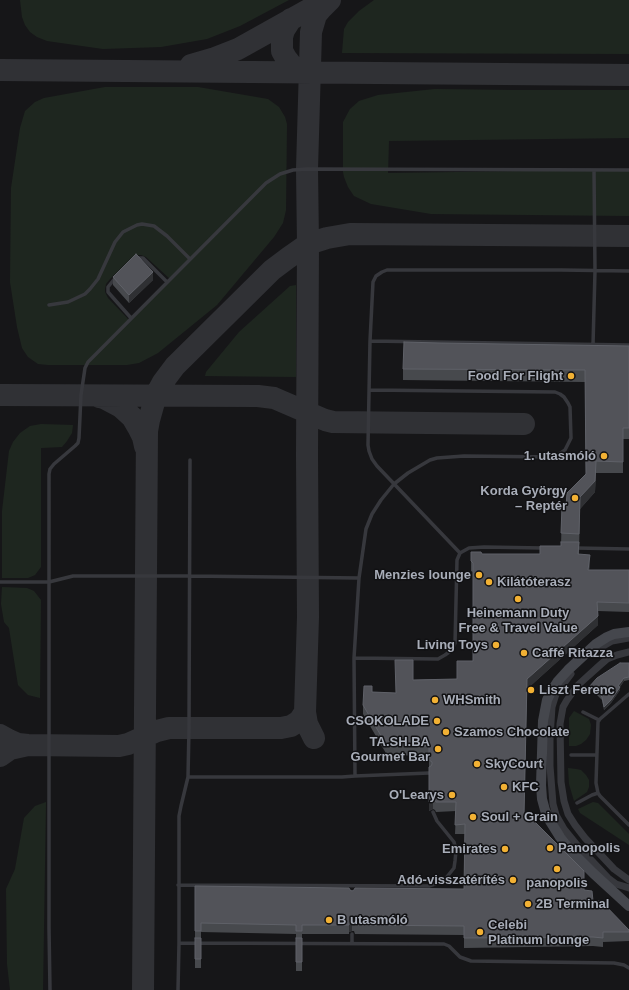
<!DOCTYPE html>
<html>
<head>
<meta charset="utf-8">
<style>
  body { margin:0 }
  canvas { display:block; background:#161618 }
</style>
</head>
<body>
<canvas width="629" height="990"></canvas>
<script>
const ctx = document.querySelector('canvas').getContext('2d');
ctx.lineJoin = 'round';
function paint(path, color) { ctx.fillStyle = color; ctx.fill(path, 'evenodd'); }
const shape = rows => new Path2D(rows.map(r => 'M' + r).join(''));
function strokePath(path, color, width, dash) { ctx.strokeStyle = color; ctx.lineWidth = width; ctx.lineCap = dash ? 'butt' : 'round'; ctx.setLineDash(dash || []); ctx.stroke(path); }
function drawText(font, color, halo, rows, align = 'center') {
  ctx.font = font + ' Arial,sans-serif'; ctx.lineWidth = 3; ctx.setLineDash([]); ctx.textBaseline = 'middle'; ctx.strokeStyle = halo; ctx.fillStyle = color; for (const [text, x, y, turn = 0] of rows) {
    ctx.save(); ctx.translate(x, y); ctx.rotate((+turn || 0) * Math.PI / 180); ctx.textAlign = isNaN(turn) ? turn : align; if (halo) ctx.strokeText(text, 0, 0); ctx.fillText(text, 0, 0); ctx.restore();
  }
}
paint(shape([
  [20,0,289,0,240,26,207,39,161,47,103,49,47,41,37,37,30,32,25,25,22,17],
  [374,0,629,0,629,54,342,53,344,29,348,22,359,11],
  [105,87,198,87,268,99,279,107,285,117,287,124,286,210,283,223,274,237,217,305,158,353,139,363,127,365,48,365,38,364,28,357,22,348,17,327,10,282,11,188,20,128,25,111,35,102,44,98],
  [136,255,141,255,146,257,170,279,129,320,108,298,105,292,105,289,106,284,110,279,131,258],
  [435,89,513,90,629,90,629,138,389,141,388,173,594,170,629,171,629,216,431,214,371,204,354,196,348,187,344,177,343,172,343,122,350,109,359,101,378,95],
  [296,285,296,377,205,376,206,372,239,332,290,286],
  [41,424,73,425,72,433,67,441,62,447,41,448,41,567,35,575,28,578,2,578,2,511,9,451,13,442,20,433,30,426],
  [2,587,27,588,34,591,41,600,40,698,28,695,18,685,9,628,4,622,1,604],
  [574,711,589,719,591,725,590,734,586,740,581,744,576,746,569,746,569,718],
  [568,768,576,769,581,770,586,775,589,780,589,787,587,792,574,801,569,784],
  [46,802,43,990,10,990,7,964,6,889,15,869,24,818,35,806],
  [593,802,598,803,629,834,629,845,580,813,578,809]
]), '#1e261f');
strokePath(shape([
  [291,19,284,30,282,37,282,51,286,58,294,68,300,71,309,73],
  [191,65,215,58,238,49,326,0],
  [0,70,629,75],
  [0,395,258,396,274,398,325,420,333,422,524,424],
  [99,397,104,398,121,407,132,417,139,429,143,437,145,446],
  [0,735,9,740,18,744,28,745,119,746,128,744,157,731,169,728,281,728,291,726,299,721,305,712],
  [314,738,307,724,305,712,308,617,307,455,308,244,307,169,311,32,316,15,321,9,330,0],
  [0,756,10,749,28,745],
  [143,990,147,431,149,420,156,395,163,382,175,366,272,270,288,258,308,244,327,238,350,234,629,236]
]), '#303135', 22);
strokePath(shape([
  [136,258,143,258,167,282],
  [116,277,108,287,108,292,131,318],
  [49,305,68,302,85,294,90,289,98,279,115,242,123,232,137,225,142,224,154,226,167,236,190,259],
  [370,341,629,345],
  [593,345,595,271,594,170],
  [576,548,629,549],
  [460,553,377,466,372,459,369,451,368,445,370,341,373,282,376,276,382,272,387,270,561,270,629,271],
  [0,582,49,582,73,576,189,576,359,578],
  [354,658,438,659,445,655,452,650,455,643,457,560,460,553,469,548,484,547,543,548],
  [629,694,600,719,598,722,596,783,598,793,600,796,629,825],
  [583,712,599,720],
  [571,755,597,755],
  [355,776,354,658,359,578,366,529,372,514,381,500,394,484,408,473,430,460,437,458,464,456,555,457,565,450,571,438,570,407,568,403,564,397,560,394,555,392,369,390],
  [188,777,342,777,355,776,429,773],
  [577,803,592,795,598,793],
  [178,885,429,886,435,884,446,878,454,868,455,861,456,851,454,842,437,821,433,812],
  [352,934,352,943],
  [179,943,444,944,449,946,460,957,471,961,614,963,624,965,629,968],
  [50,990,49,928,49,474,50,469,54,464,75,446,78,443,79,438,81,395,85,368,88,362,266,183,280,174,293,170,307,169,629,170],
  [178,990,179,943,179,816,181,806,188,777,189,728,190,460]
]), '#37383d', 3.5);
strokePath(shape([
  [629,652,617,655,607,659,599,666,578,685,567,700,563,707,560,724,561,782,564,801,568,814,575,825,585,838,614,869,629,880],
  [591,654,598,649,612,641,629,638],
  [571,674,556,694,552,707,550,737,550,766,553,804,556,815,564,829,577,845,608,878,616,884,629,888]
]), '#37383d', 7);
strokePath(shape([
  [629,632,614,634,607,637,596,644,568,670,558,681,551,692,547,700,543,721,541,785,542,799,545,810,550,821,560,837,572,852,593,873,629,906]
]), '#45474d', 10);
paint(shape([
  [113,277,153,280,129,303,113,285],
  [439,343,629,346,629,439,623,439,623,473,596,473,595,492,580,509,579,554,590,564,589,570,629,570,629,612,598,611,598,625,527,689,524,815,593,901,629,930,629,941,603,942,603,947,593,946,464,948,464,935,355,934,354,931,352,931,349,932,349,934,302,934,302,971,296,971,296,934,201,932,201,968,195,968,195,886,350,890,352,891,464,889,465,834,455,834,456,811,436,812,435,810,433,809,429,811,429,756,387,755,363,714,363,705,372,692,396,693,413,680,457,679,457,661,473,661,473,572,471,571,471,552,482,554,540,554,561,546,562,507,566,507,586,474,585,382,403,380,403,369],
  [629,663,629,680,624,681,620,687,620,690,611,703,604,710,602,700,593,691,589,690,589,687]
]), '#47494d');
paint(shape([
  [153,272,153,280,129,303,129,295],
  [596,461,595,492,580,509,579,545,580,497],
  [590,555,590,564,588,579,588,570],
  [598,616,598,625,527,689,527,679],
  [624,678,624,681,618,689,618,686],
  [620,687,620,690,611,703,604,710,604,707],
  [433,799,433,809,429,811,429,802],
  [352,922,352,931,349,932,349,934,349,923]
]), '#2f3033');
const building = shape([
  [136,254,153,272,129,295,113,277,136,254],
  [404,342,439,343,629,346,629,428,623,428,623,462,596,461,595,481,580,497,579,534,561,533,562,507,566,507,567,493,586,474,585,370,403,369,404,342],
  [561,542,579,542,578,554,590,555,588,570,629,570,629,603,597,602,598,616,527,679,524,815,528,815,584,871,584,890,592,891,593,901,601,901,629,930,629,932,603,932,603,938,593,937,464,938,464,926,355,925,354,922,352,922,349,923,349,925,302,925,302,931,296,931,296,925,201,923,201,931,195,931,195,886,349,888,350,890,352,891,354,890,355,888,464,889,465,824,455,825,456,802,436,802,435,800,433,799,429,802,429,767,431,766,432,764,432,762,429,760,429,746,387,746,363,705,364,686,372,686,372,692,396,693,395,660,413,660,413,680,457,679,457,661,473,661,473,563,471,561,471,552,481,552,482,554,540,554,540,546,561,546,561,542],
  [620,663,629,663,629,677,624,678,618,686,620,687,611,700,604,707,602,697,593,688,589,687,597,678,620,663],
  [195,938,201,938,201,959,195,959,195,938],
  [296,938,302,938,302,962,296,962,296,938]
]);
paint(building, '#525359');
strokePath(building, '#5f6168', 1);
for (const [x, y, r, color] of [
  [571,376,4,"#f2b134"],
  [604,456,4,"#f2b134"],
  [575,498,4,"#f2b134"],
  [479,575,4,"#f2b134"],
  [489,582,4,"#f2b134"],
  [518,599,4,"#f2b134"],
  [496,645,4,"#f2b134"],
  [524,653,4,"#f2b134"],
  [531,690,4,"#f2b134"],
  [435,700,4,"#f2b134"],
  [437,721,4,"#f2b134"],
  [446,732,4,"#f2b134"],
  [438,749,4,"#f2b134"],
  [477,764,4,"#f2b134"],
  [504,787,4,"#f2b134"],
  [452,795,4,"#f2b134"],
  [473,817,4,"#f2b134"],
  [550,848,4,"#f2b134"],
  [505,849,4,"#f2b134"],
  [557,869,4,"#f2b134"],
  [513,880,4,"#f2b134"],
  [528,904,4,"#f2b134"],
  [329,920,4,"#f2b134"],
  [480,932,4,"#f2b134"]
]) { const dot = new Path2D(); dot.arc(x, y, r, 0, 2 * Math.PI); ctx.fillStyle = color; ctx.fill(dot); strokePath(dot, '#111113', 1.5); }
drawText('bold 13px', '#a8adb8', '#111113', [
  ["Food For Flight",563,376,"right"],
  ["1. utasmóló",596,456,"right"],
  ["Korda György",567,491,"right"],
  ["– Reptér",567,506,"right"],
  ["Menzies lounge",471,575,"right"],
  ["Kilátóterasz",497,582],
  ["Heinemann Duty",518,613,"center"],
  ["Free & Travel Value",518,628,"center"],
  ["Living Toys",488,645,"right"],
  ["Caffé Ritazza",532,653],
  ["Liszt Ferenc",539,690],
  ["WHSmith",443,700],
  ["CSOKOLADE",429,721,"right"],
  ["Szamos Chocolate",454,732],
  ["TA.SH.BA",430,742,"right"],
  ["Gourmet Bar",430,757,"right"],
  ["SkyCourt",485,764],
  ["KFC",512,787],
  ["O'Learys",444,795,"right"],
  ["Soul + Grain",481,817],
  ["Panopolis",558,848],
  ["Emirates",497,849,"right"],
  ["Adó-visszatérítés",505,880,"right"],
  ["panopolis",557,883,"center"],
  ["2B Terminal",536,904],
  ["B utasmóló",337,920],
  ["Celebi",488,925],
  ["Platinum lounge",488,940]
], 'left');
</script>
</body>
</html>
